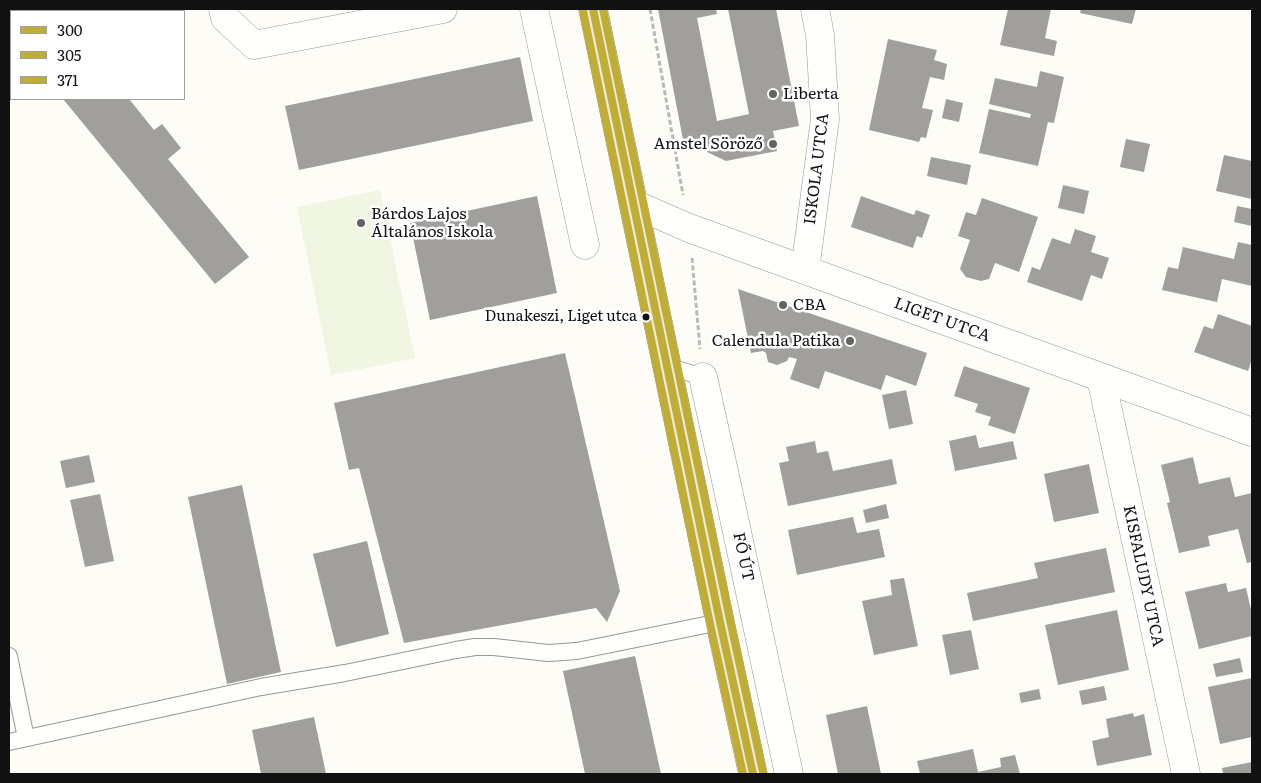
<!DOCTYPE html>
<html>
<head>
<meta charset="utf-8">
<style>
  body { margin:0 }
  #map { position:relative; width:1261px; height:783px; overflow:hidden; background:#fdfcf7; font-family:Literata,serif }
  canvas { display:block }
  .frame { position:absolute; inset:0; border:10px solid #111; pointer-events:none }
  .legend { position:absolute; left:10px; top:10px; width:175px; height:90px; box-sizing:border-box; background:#fff; border:1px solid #a0a0a0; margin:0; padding:6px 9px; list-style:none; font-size:15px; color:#111 }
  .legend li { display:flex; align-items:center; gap:10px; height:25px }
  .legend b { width:25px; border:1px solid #a0a0a0 }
</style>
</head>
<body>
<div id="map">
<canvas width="1261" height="783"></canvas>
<div class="frame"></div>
<ul class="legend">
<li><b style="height:6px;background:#c0ad36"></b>300</li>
<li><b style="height:6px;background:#c0ad36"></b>305</li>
<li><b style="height:6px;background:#c0ad36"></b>371</li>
</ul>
</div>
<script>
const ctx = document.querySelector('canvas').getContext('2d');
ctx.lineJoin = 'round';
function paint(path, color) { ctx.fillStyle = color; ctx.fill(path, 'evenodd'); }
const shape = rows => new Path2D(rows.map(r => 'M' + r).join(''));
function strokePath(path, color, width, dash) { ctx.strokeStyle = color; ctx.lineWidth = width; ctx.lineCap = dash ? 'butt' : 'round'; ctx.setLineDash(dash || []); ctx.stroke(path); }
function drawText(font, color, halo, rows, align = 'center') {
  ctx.font = font + ' Literata,serif'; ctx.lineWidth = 5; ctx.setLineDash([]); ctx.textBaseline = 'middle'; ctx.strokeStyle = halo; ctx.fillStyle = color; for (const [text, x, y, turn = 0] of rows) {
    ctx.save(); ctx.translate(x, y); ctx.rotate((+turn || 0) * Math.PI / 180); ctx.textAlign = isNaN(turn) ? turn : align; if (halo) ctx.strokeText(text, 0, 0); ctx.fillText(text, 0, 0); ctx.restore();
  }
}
paint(shape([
  [380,190,415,358,331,375,297,207]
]), '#f0f6e1');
paint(shape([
  [9,9,38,9,40,11,11,11,11,14,9,11],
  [124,9,153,9,149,11,126,11],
  [658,9,716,9,717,14,697,18,717,121,749,114,728,9,776,9,799,126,773,131,777,151,726,161,707,152,700,141,684,145],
  [1008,9,1051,9,1045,38,1057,41,1054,56,1000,45],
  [1081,9,1136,9,1132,24,1080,13],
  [888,39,937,50,934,60,947,64,944,80,930,77,922,108,933,110,926,138,921,137,919,142,869,130],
  [520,57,533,121,299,170,285,106],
  [1040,71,1064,77,1054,123,1048,122,1038,166,979,153,989,109,1030,118,1031,114,989,104,995,78,1037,87],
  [63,99,129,99,154,130,162,124,181,148,168,159,249,257,215,284],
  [946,99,963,103,959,122,942,118],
  [1126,139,1150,144,1144,172,1120,167],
  [1224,155,1252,161,1252,199,1216,191],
  [931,157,971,165,967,185,927,176],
  [1063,185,1089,191,1084,214,1058,208],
  [537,196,557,293,430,320,410,223],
  [861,196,914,215,916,210,930,215,922,238,917,236,913,248,851,227],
  [982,198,1038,217,1019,272,995,263,989,279,981,281,966,277,960,269,970,240,958,236,966,212,976,215],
  [1237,206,1252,209,1252,226,1234,222],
  [1075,229,1096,236,1091,252,1109,258,1102,279,1091,275,1082,301,1027,282,1032,267,1040,270,1052,238,1070,244],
  [1238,242,1252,245,1252,286,1222,279,1217,302,1162,290,1168,267,1178,269,1183,247,1234,259],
  [738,289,927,353,916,386,886,375,881,390,825,371,819,389,790,379,797,359,789,357,787,361,777,365,768,362,766,353,763,351,751,353],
  [1218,314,1252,326,1252,359,1248,371,1194,352,1204,326,1213,329],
  [565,353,620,591,607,622,596,608,404,643,359,468,349,470,334,403],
  [964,366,1030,388,1015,434,988,425,991,417,975,412,978,404,954,396],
  [906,390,913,424,889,429,882,395],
  [976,435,979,448,1013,441,1017,459,955,471,949,441],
  [815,441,817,453,828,451,833,471,892,459,897,484,788,506,779,463,789,461,786,447],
  [89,455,95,482,66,488,60,461],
  [1193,457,1199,484,1230,477,1235,497,1252,493,1252,562,1247,563,1238,529,1208,536,1210,546,1179,553,1167,503,1170,502,1161,465],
  [1089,464,1099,513,1054,522,1044,474],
  [242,485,281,672,227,684,188,497],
  [100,494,114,561,85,567,70,500],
  [886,504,889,518,866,523,863,510],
  [853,517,857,533,879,529,885,557,797,575,788,530],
  [367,541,389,634,336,647,313,554],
  [1106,548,1115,592,973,621,967,593,1038,578,1034,563],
  [904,578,918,646,874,655,862,601,892,595,890,580],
  [1226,583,1228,592,1246,588,1252,614,1252,636,1199,649,1185,592],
  [1117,610,1129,670,1058,685,1045,625],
  [971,630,979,669,950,675,942,635],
  [635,656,661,774,585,774,563,671],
  [1240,658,1243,672,1216,677,1213,664],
  [1252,678,1252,737,1220,744,1208,687],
  [1104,686,1107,700,1082,705,1079,691],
  [1039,689,1041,699,1021,703,1019,693],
  [867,706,881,774,838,774,826,715],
  [1133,713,1134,717,1144,714,1152,755,1097,766,1092,741,1109,737,1106,719],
  [314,717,326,774,261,774,252,730],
  [973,749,978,772,1001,767,1000,758,1015,755,1020,774,920,774,917,761],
  [1252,762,1252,774,1223,774,1222,768]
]), '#a19f9c');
const lane = shape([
  [667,366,703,377],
  [9,656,26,738],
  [9,742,261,687,345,673,456,650,475,647,494,647,548,653,577,651,720,622]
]);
const street = shape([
  [223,9,225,18,254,45,443,9],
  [534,9,585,245],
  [634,204,689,228,1252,432],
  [805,270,825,119,820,35,815,9],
  [703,377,725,476,789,774],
  [1101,378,1186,774]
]);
const primary = shape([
  [593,9,720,622,753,774]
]);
strokePath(lane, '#979795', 18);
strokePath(street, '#979795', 29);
strokePath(primary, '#858482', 29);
strokePath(shape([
  [650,9,683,195],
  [692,258,700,349]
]), '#b9b9b8', 3, [5, 2.5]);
strokePath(lane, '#fffffe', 16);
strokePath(street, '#fffffe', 28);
strokePath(primary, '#ede9dc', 28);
strokePath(shape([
  [593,9,720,622,753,774]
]), '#c0ad36', 8);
strokePath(shape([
  [583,11,710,624,743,774]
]), '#c0ad36', 8);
strokePath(shape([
  [603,9,730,620,763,772]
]), '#c0ad36', 8);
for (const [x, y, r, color] of [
  [773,94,5,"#646362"],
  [773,144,5,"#646362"],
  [361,223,5,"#646362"],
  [783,305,5,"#646362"],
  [646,317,4.5,"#111"],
  [850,341,5,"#646362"]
]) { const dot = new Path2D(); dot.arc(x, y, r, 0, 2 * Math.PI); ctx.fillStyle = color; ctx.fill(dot); strokePath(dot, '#fff', 2); }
drawText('15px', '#111', '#fff', [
  ["Dunakeszi, Liget utca",637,317]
], 'right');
drawText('16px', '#111', '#fff', [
  ["Liberta",783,94],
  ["Amstel Söröző",763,144,"right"],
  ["Bárdos Lajos",371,214],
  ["Általános Iskola",371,232],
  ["CBA",793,305],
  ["Calendula Patika",840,341,"right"]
], 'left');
drawText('16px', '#111', '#fff', [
  ["ISKOLA UTCA",817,169,-83],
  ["LIGET UTCA",942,320,20],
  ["FŐ ÚT",743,557,78],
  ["KISFALUDY UTCA",1143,576,78]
]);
</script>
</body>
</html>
